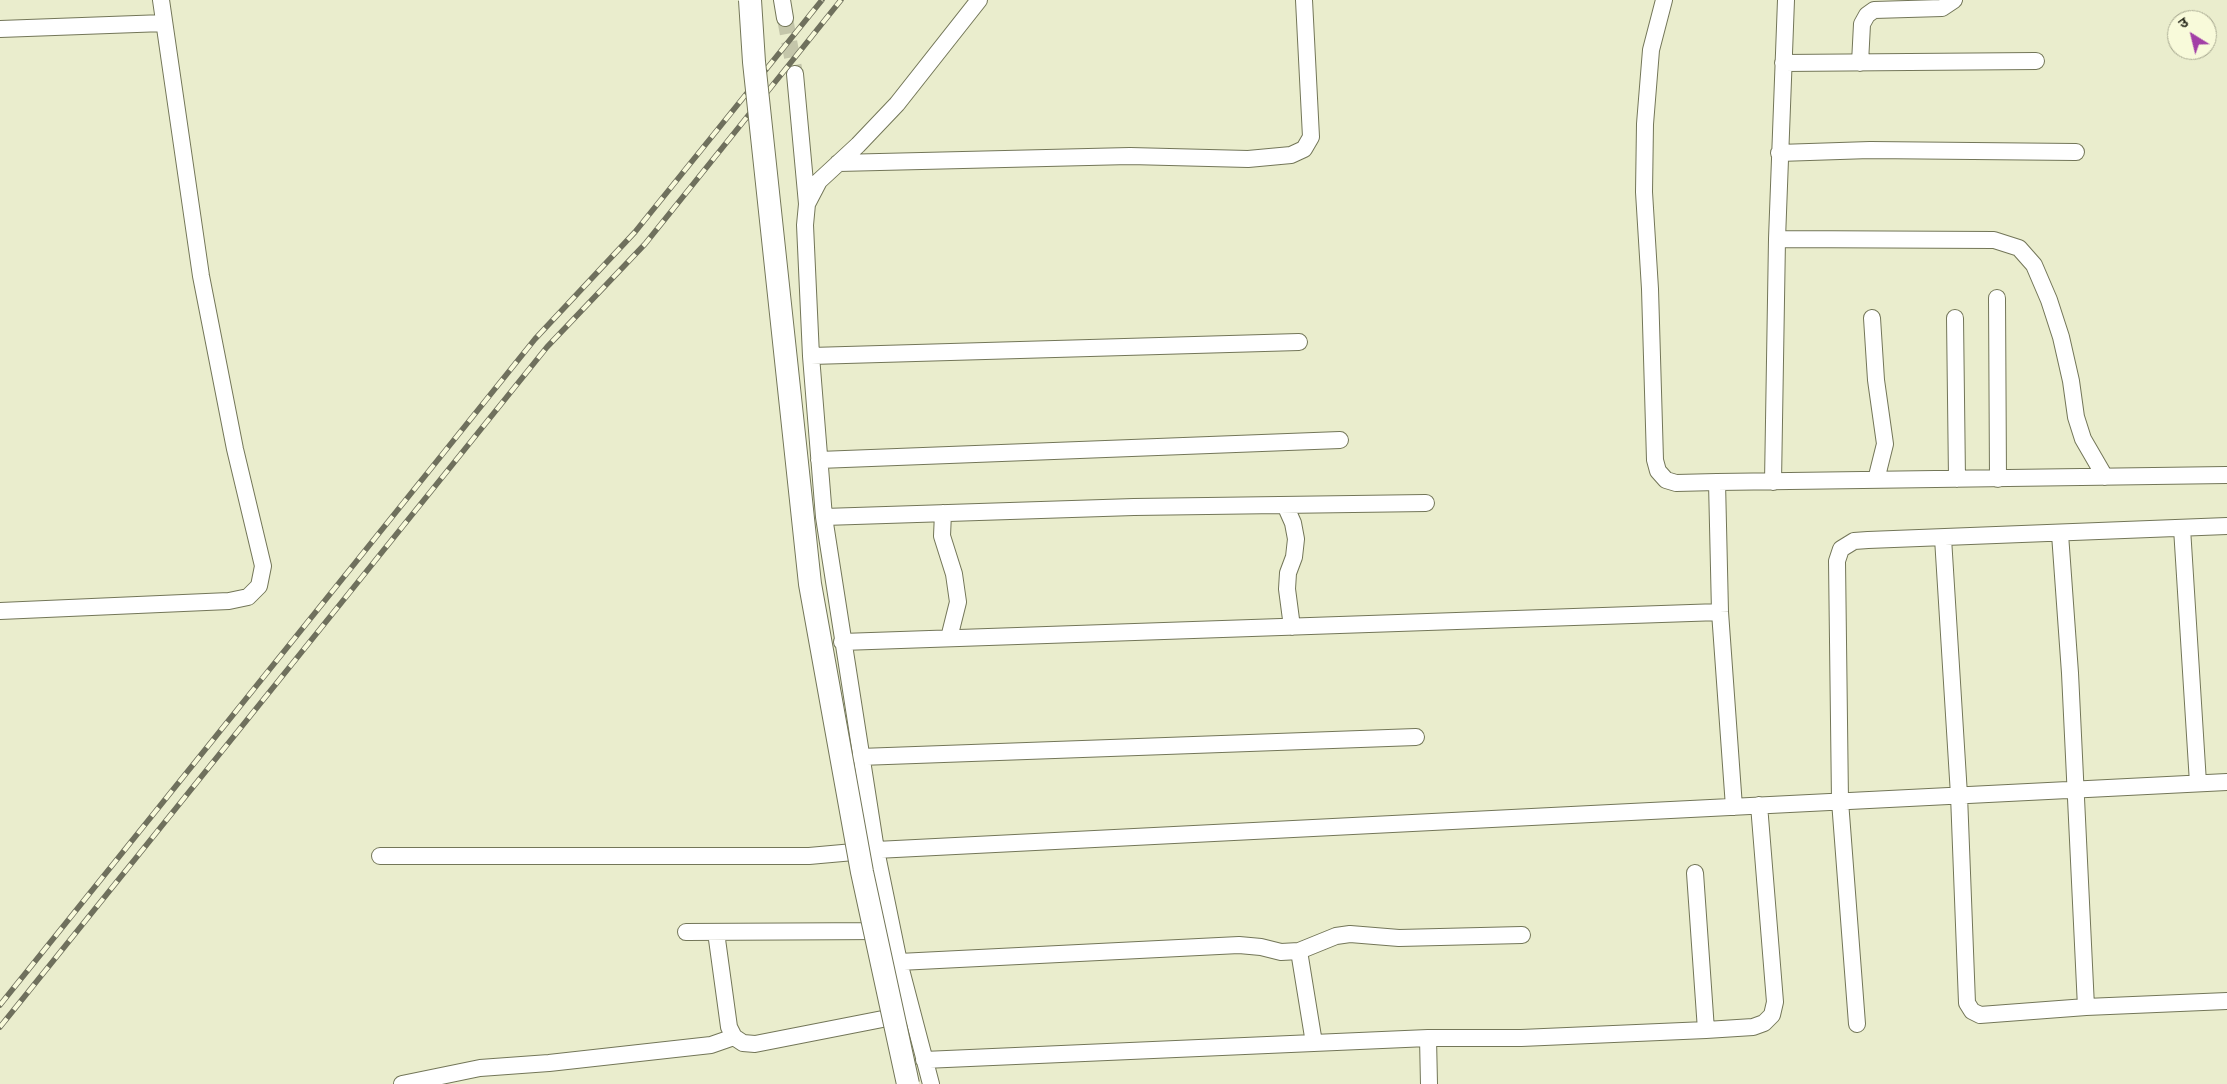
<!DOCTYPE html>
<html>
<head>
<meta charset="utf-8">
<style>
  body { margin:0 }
  #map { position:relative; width:2227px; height:1084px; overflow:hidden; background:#eaedcd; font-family:Bitter,"Noto Sans Devanagari",serif }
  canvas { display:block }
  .north { position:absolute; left:2167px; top:10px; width:50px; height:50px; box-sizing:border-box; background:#f8fada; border:1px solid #a6a78f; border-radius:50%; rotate:324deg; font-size:14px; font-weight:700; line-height:20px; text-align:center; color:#2a2b1e }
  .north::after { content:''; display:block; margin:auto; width:18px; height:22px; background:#a23fa6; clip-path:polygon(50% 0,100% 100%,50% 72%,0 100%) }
</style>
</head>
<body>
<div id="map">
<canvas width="2227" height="1084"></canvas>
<div class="north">उ</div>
</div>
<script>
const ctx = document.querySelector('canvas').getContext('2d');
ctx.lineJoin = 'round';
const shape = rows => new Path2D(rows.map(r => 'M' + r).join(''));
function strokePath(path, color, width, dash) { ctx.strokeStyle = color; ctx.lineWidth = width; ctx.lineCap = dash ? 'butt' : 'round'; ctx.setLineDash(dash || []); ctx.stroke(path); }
strokePath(shape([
  [785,18,795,74]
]), '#c4c6aa', 16, [16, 8]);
const minor = shape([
  [782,0,785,18],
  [1664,0,1651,50,1645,124,1644,192,1650,289,1655,460,1658,471,1666,480,1676,483,1717,482,2227,475],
  [0,29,164,23],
  [1783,63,2036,61],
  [1860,63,1862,24,1867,15,1874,10,1942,8,1954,0],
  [795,74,807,204],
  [1779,153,1870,150,2076,152],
  [838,163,1130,156,1248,159,1291,155,1304,149,1311,137,1304,0],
  [1777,239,1994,240,2019,248,2034,265,2049,300,2061,337,2071,381,2076,417,2083,439,2105,477],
  [1997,298,1998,479],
  [1872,318,1876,380,1885,444,1876,480],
  [1955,318,1957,479],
  [811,356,1299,342],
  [819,460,1340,440],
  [1717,482,1720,612,1734,807],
  [1773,482,1777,239,1786,0],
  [1285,505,1293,523,1296,539,1294,557,1288,573,1287,589,1292,627],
  [943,513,942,536,954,574,958,602,949,638],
  [824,517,1134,507,1426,503],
  [2182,528,2198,783],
  [2060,534,2070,673,2086,1007],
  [1943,538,1959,795,1967,1003,1972,1011,1980,1015,2086,1007,2227,1001],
  [0,611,229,601,248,597,259,586,263,566,235,449,201,276,161,0],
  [842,642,1720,612],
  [860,757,1416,737],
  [380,856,809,856,876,850,2227,782],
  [1695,873,1706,1030],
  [686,932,884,931],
  [716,932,729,1027,734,1037,743,1043,755,1044,903,1015],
  [1299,951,1314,1043],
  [899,962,1239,945,1261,947,1281,952,1299,951,1336,936,1350,934,1399,938,1522,935],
  [1857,1024,1840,801,1837,561,1841,549,1854,541,1868,540,2227,526],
  [1428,1038,1429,1084],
  [924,1060,1428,1038,1521,1038,1706,1030,1753,1027,1764,1023,1772,1015,1775,1002,1759,805],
  [402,1084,480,1068,549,1063,711,1045,734,1037],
  [931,1084,899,962,876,850,824,517,811,356,805,225,807,204,819,181,858,145,897,104,979,0]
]);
strokePath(minor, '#737658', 18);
strokePath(minor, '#fff', 16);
const rail = shape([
  [0,1005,535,339,635,232,822,0],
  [0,1027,547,347,645,244,841,0]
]);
strokePath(rail, '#6f705d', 5.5);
strokePath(rail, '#f8fada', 4, [11]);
const secondaryBridge = shape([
  [750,0,754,62,810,584,862,872,908,1084]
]);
strokePath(secondaryBridge, '#737658', 24, []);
strokePath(secondaryBridge, '#fff', 22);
</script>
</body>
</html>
